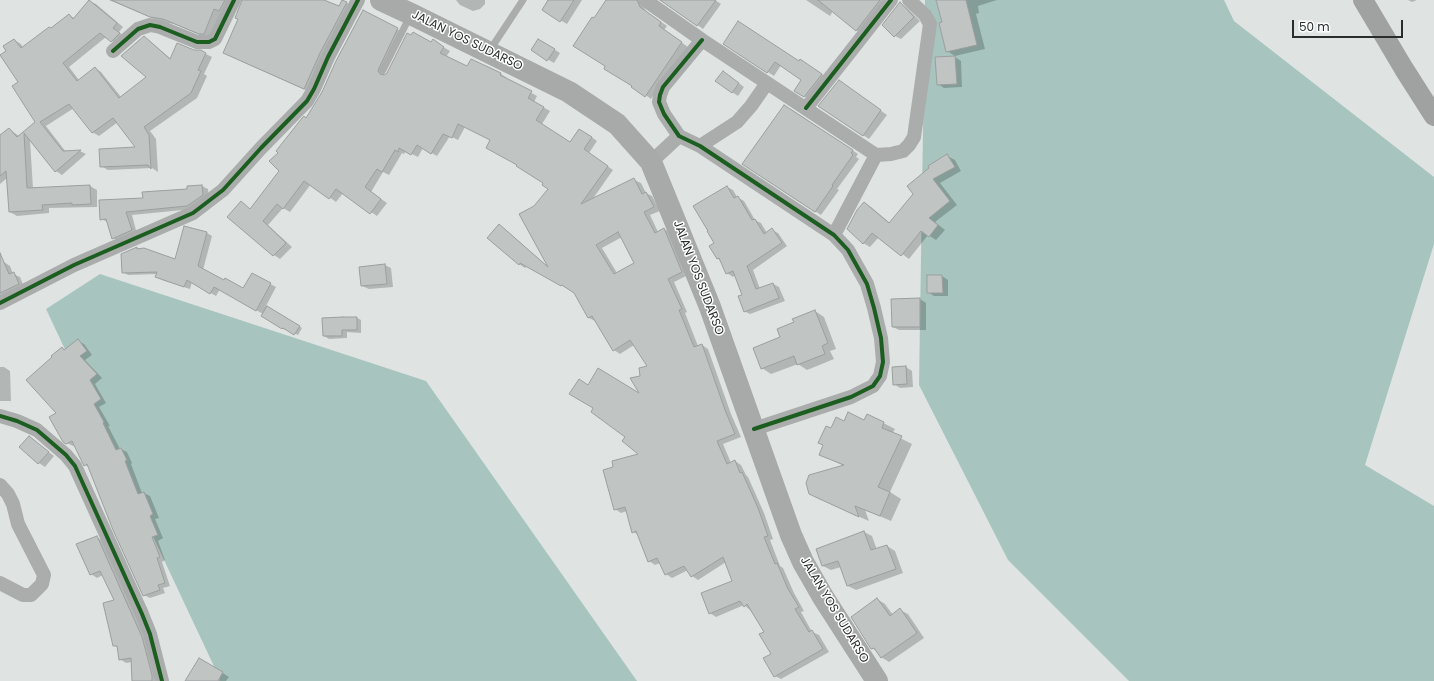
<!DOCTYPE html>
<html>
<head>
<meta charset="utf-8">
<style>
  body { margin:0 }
  #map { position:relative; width:1434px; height:681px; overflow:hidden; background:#dfe4e3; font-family:Poppins,sans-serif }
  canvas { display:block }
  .scale { position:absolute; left:1292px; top:20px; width:111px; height:18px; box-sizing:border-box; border:2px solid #2a2d2d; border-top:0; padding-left:5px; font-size:12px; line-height:14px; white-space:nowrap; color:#2a2d2d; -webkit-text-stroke:3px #fff; paint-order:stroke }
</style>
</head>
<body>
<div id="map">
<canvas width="1434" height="681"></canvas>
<div class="scale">50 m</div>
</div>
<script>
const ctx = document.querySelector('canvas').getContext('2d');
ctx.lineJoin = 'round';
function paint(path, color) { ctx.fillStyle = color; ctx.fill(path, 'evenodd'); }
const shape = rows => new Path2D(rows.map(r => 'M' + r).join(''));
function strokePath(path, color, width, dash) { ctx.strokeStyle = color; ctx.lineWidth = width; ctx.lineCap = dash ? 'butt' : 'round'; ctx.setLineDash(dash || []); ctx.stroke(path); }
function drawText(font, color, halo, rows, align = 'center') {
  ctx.font = font + ' Poppins,sans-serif'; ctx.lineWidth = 3; ctx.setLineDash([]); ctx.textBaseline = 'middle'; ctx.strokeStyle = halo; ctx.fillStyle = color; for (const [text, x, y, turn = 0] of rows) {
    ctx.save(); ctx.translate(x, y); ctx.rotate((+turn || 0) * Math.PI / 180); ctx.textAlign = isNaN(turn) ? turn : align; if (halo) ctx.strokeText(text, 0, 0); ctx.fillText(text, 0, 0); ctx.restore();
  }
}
paint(shape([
  [925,0,1224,0,1234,21,1434,177,1434,244,1365,465,1434,506,1434,681,1129,681,1008,560,919,385],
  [100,274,426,381,637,681,219,681,220,679,46,309]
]), '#a7c5be');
paint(shape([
  [109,0,238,0,209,39,174,24,161,22],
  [243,0,322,0,339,8,343,1,357,8,314,94,234,58,224,52,239,19],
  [456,0,485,0,485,4,480,9,473,11,460,5],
  [549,0,582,0,567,24,543,10],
  [607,0,644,0,642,4,646,11,667,26,664,30,688,47,651,99,607,66,595,20],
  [662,0,715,0,721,4,703,29],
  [806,0,884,0,865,35,856,30,833,11,830,16],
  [937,0,997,0,978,6,979,13,976,14,985,49,955,56,947,51,943,23],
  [1408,0,1417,0,1412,2],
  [89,1,96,4,123,27,119,32,126,38,118,45,106,37,69,67,79,80,95,68,101,72,121,97,148,78,144,37,150,41,171,59,194,51,206,54,212,57,204,74,207,76,197,98,150,131,156,139,158,172,152,168,108,170,101,166,137,148,118,122,99,136,92,132,74,108,46,126,66,152,80,151,86,154,62,175,56,171,30,140,33,189,90,186,97,190,97,207,49,208,49,213,17,216,10,212,7,178,0,184,0,137,9,129,19,136,37,122,19,82,8,51,14,40,21,44,23,48,69,15,74,18],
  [900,4,906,7,920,21,901,39,895,36,884,25],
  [363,11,404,33,385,71,384,76,431,43,433,41,450,51,446,57,468,67,471,60,501,74,507,78,506,79,537,96,534,102,550,111,542,124,571,143,586,133,597,141,589,153,613,170,592,200,634,180,641,183,646,193,652,196,660,211,650,215,658,232,664,229,671,233,688,275,674,282,687,312,685,313,698,346,702,345,708,349,731,414,741,437,723,444,731,463,735,461,741,465,746,475,748,477,764,513,773,539,770,540,780,566,783,568,794,593,804,611,801,612,812,632,819,635,829,652,781,679,775,676,772,655,765,632,750,610,744,605,716,617,710,613,733,581,726,562,698,580,692,576,688,570,672,578,666,574,660,563,655,565,649,561,639,535,633,532,627,511,621,513,615,509,614,468,640,454,627,436,595,408,588,386,642,396,641,377,648,367,634,345,620,354,614,350,595,321,589,318,575,292,569,288,568,289,527,266,525,268,519,264,499,225,505,229,548,267,535,207,550,189,544,182,518,165,491,140,465,127,458,140,450,136,437,156,423,148,418,157,406,151,404,154,402,153,389,175,383,172,371,192,387,203,377,216,343,193,336,202,311,184,290,212,283,208,268,225,292,247,280,259,274,255,229,217,241,203,251,210,280,171,280,153,307,119,322,94],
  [622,237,635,264,617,273,602,248],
  [539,40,560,53,554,63,532,50],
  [724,43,800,62,806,64,828,78,810,100,804,96,803,80,781,65,774,76],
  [955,57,961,61,962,87,944,88,938,84],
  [729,76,744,87,738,96,732,92],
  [839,81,887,115,869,139,863,135],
  [791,109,858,154,856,157,859,159,837,189,839,190,821,215,815,211],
  [947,156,955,160,961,171,940,183,957,205,935,222,945,230,936,240,928,235,909,259,879,237,870,247,863,243,864,203,871,207,890,223],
  [202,186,208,189,209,198,193,209,132,215,137,234,119,242,113,238,108,222,101,219,144,199,188,190],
  [727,187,733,190,737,197,744,201,755,220,761,223,767,233,772,230,778,233,787,246,753,270,760,289,773,284,779,287,785,301,750,314,744,311,744,295,736,275,733,277,727,273,721,261,718,259,715,243],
  [185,227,207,233,212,236,203,270,224,281,244,290,255,276,276,287,266,306,302,328,298,335,286,329,285,330,262,315,263,314,220,289,216,296,192,282,190,289,162,280,157,277,157,274,128,275,123,272,137,248,176,260],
  [4,262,10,266,13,274,20,277,24,287,0,299,0,264],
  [385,265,391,268,393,287,369,289,362,286],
  [942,276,948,280,948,296,934,296,928,292],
  [920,299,926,303,926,330,899,330,893,327],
  [815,311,824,317,836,349,830,351,834,359,807,370,798,364,771,374,762,368,782,338],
  [357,318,361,320,361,333,347,332,347,338,329,339,324,336],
  [78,341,84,344,92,355,85,360,102,378,95,384,106,403,99,407,110,426,108,426,120,449,121,449,127,452,132,463,131,464,142,493,144,493,150,496,159,518,155,519,163,538,158,541,165,560,162,562,170,586,163,588,165,593,150,598,144,595,90,468,85,465,75,445,73,446,67,443,58,413,62,348,66,350],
  [0,367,4,367,10,371,11,401,0,401],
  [906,367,912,371,913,387,900,388,894,384],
  [868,415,895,429,892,434,912,444,890,492,901,499,891,521,865,510,869,521,821,500,810,494,844,466,820,454,832,430,844,422,865,421],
  [29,437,54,456,45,467,39,463,20,447],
  [864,532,872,536,877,550,887,546,895,551,903,573,856,590,848,586,841,567,831,570,823,566],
  [97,537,103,541,147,641,157,681,133,681,132,662,126,663,120,659,118,648,114,645,116,601,103,575,97,578,91,574],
  [877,599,885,604,893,615,900,610,908,614,924,638,889,662,881,657,878,652,872,648],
  [200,659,229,677,226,681,186,681]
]), '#0003');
const building = shape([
  [89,0,117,23,113,28,120,33,111,42,100,33,63,63,77,81,95,67,119,98,146,77,121,56,144,36,170,59,177,43,194,50,201,50,206,53,198,70,201,71,191,93,144,127,149,135,151,169,148,165,100,167,99,149,135,147,113,118,92,133,69,104,40,122,63,151,81,150,55,172,24,133,27,188,90,185,91,204,72,205,72,203,42,205,43,210,9,212,6,171,0,176,0,135,9,128,17,137,35,122,12,86,18,82,0,55,6,51,3,46,14,39,21,48,49,27,51,28,69,14,73,19,89,0],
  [111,0,225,0,219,11,214,9,204,34,199,34,163,19,150,17,111,0],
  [242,0,324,0,339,6,342,0,347,2,320,53,304,89,223,53,238,19,235,18,242,0],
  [548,0,574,0,560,22,542,10,548,0],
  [606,0,637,0,640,7,661,22,659,26,682,42,645,97,631,87,632,86,604,69,605,66,573,46,592,17,594,18,606,0],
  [660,0,716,0,697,26,660,0],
  [818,0,880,0,856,31,818,0],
  [936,0,966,0,977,45,946,52,939,23,942,22,936,0],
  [900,2,914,17,894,37,882,25,900,2],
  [363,10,398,28,379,68,378,71,380,74,384,75,387,73,407,33,411,35,413,32,431,42,433,39,444,47,440,53,467,66,471,59,501,73,500,75,532,91,528,98,544,107,536,120,570,142,579,129,592,137,584,149,608,166,581,204,634,178,642,194,646,192,654,207,644,212,655,233,664,228,682,272,668,279,682,309,679,310,694,347,702,344,725,410,735,434,717,441,727,464,735,460,740,473,742,472,758,508,768,536,764,537,775,564,777,563,788,589,799,607,795,609,809,632,812,630,823,649,774,677,763,658,771,654,759,634,764,632,747,604,744,607,740,601,709,614,701,593,732,581,723,557,691,577,684,566,665,575,657,558,648,562,636,531,632,533,625,507,614,510,603,470,613,467,612,461,638,454,622,441,625,437,591,412,593,408,569,394,579,379,588,385,598,368,639,393,630,378,640,376,639,368,647,366,630,340,613,351,592,316,588,318,574,293,562,285,561,286,520,263,519,265,487,238,499,224,548,267,519,214,534,206,548,189,542,185,543,183,516,166,517,165,486,148,490,140,458,124,452,138,443,134,431,154,417,145,411,155,399,148,398,152,395,150,382,172,377,169,365,187,381,199,370,214,336,189,329,199,304,181,283,209,277,204,263,221,286,243,273,256,227,217,241,201,250,209,279,171,269,161,278,153,276,151,302,118,304,116,306,118,322,92,336,61,363,10],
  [618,232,634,263,614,274,596,245,618,232],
  [738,21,799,61,800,59,822,74,804,97,794,91,801,80,775,62,767,73,723,44,738,21],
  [538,39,555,49,547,61,531,50,538,39],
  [955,56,957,84,937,85,935,57,955,56],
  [723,71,739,83,732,93,715,81,723,71],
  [839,80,881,110,863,136,818,106,839,80],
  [784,105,853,150,851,153,853,155,832,185,833,186,815,212,742,164,784,105],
  [947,154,955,167,933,179,950,201,929,218,938,225,929,237,921,231,901,256,872,233,863,244,847,229,857,210,864,202,889,223,913,194,907,186,929,168,928,166,947,154],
  [202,185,203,195,187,206,126,212,132,230,112,239,106,219,100,220,99,200,143,198,142,192,187,189,187,186,202,185],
  [727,186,734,198,738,196,752,220,755,219,764,234,772,228,782,243,747,266,756,289,773,283,779,298,744,312,738,296,742,295,733,271,726,274,719,258,717,259,709,246,714,243,707,231,708,231,693,206,727,186],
  [184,226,207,232,198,266,224,280,225,278,243,288,252,273,271,283,256,311,214,287,210,294,187,280,184,287,155,277,157,272,122,273,121,254,137,247,137,249,144,248,175,259,184,226],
  [0,253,9,274,14,272,19,284,0,293,0,253],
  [385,264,387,284,361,286,359,267,385,264],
  [927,275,942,275,943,293,927,293,927,275],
  [920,298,920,327,892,327,891,299,920,298],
  [267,306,300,326,294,335,283,328,282,329,261,316,267,306],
  [815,310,828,343,822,346,825,354,797,365,794,356,761,369,753,348,780,337,777,329,794,322,792,319,815,310],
  [343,317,357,317,357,330,342,330,342,336,323,336,322,318,343,317],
  [78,339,87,351,80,356,97,374,90,380,101,399,94,404,104,422,103,423,116,450,121,448,127,460,125,461,138,494,144,492,153,514,150,516,158,535,152,537,160,557,157,558,165,583,158,585,160,590,143,596,113,530,87,464,84,466,72,441,66,444,63,442,49,417,56,413,26,380,52,357,51,356,62,347,64,350,78,339],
  [906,366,907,384,893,385,892,367,906,366],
  [848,412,864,420,867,414,884,422,882,428,902,436,878,487,890,492,880,516,855,506,859,517,809,494,806,483,809,475,844,465,819,455,823,445,818,443,826,426,831,428,836,417,844,421,848,412],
  [29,436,49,452,38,464,19,447,29,436],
  [864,531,871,550,887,545,896,569,847,586,838,561,822,566,816,549,864,531],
  [97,536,142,637,152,675,152,681,132,681,131,658,119,660,117,646,113,646,103,603,114,600,100,571,90,575,76,544,97,536],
  [877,598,890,616,900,608,917,633,881,658,874,648,871,649,851,617,877,598],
  [199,658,223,672,218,681,185,681,199,658]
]);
paint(building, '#c0c4c3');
strokePath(building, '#9b9f9e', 1);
strokePath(shape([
  [490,50,523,0],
  [383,70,410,16]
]), '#aaadac', 7);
strokePath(shape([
  [645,0,702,40,876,155,891,154,903,151,909,145,914,137,930,24,925,15,909,0],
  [702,40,663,87,660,95,659,102,664,114,679,136,700,146,834,235,848,250,867,284,874,308,881,338,883,362,880,376,873,386,851,397,754,429],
  [113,51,138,29,150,25,160,27,197,42,209,42,215,39,234,0],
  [806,108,891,0],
  [700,146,737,122,751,106,767,83],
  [651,162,679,136],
  [834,235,876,155],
  [0,303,74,265,193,213,223,190,261,148,307,101,314,89,328,57,358,0],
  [0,416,17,421,37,430,66,455,75,466,142,614,150,634,162,681],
  [0,485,8,494,13,504,18,524,44,575,42,584,31,595,23,595,0,583]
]), '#aaadac', 14);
strokePath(shape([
  [1363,0,1404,69,1434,116]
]), '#a0a2a2', 20);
strokePath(shape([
  [381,0,411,14,569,92,617,124,651,162,710,307,791,535,803,562,823,597,877,681]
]), '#a8a9a9', 22);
strokePath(shape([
  [702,40,663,87,660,95,659,102,664,114,679,136,700,146,834,235,848,250,867,284,874,308,881,338,883,362,880,376,873,386,851,397,754,429],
  [113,51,138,29,150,25,160,27,197,42,209,42,215,39,234,0],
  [806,108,891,0],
  [0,303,74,265,193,213,223,190,261,148,307,101,314,89,328,57,358,0],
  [0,416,17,421,37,430,66,455,75,466,142,614,150,634,162,681]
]), '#1b5e20', 4);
drawText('12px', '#2a2d2d', '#fff', [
  ["JALAN YOS SUDARSO",467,41,26],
  ["JALAN YOS SUDARSO",698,278,69],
  ["JALAN YOS SUDARSO",834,610,59]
]);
</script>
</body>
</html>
